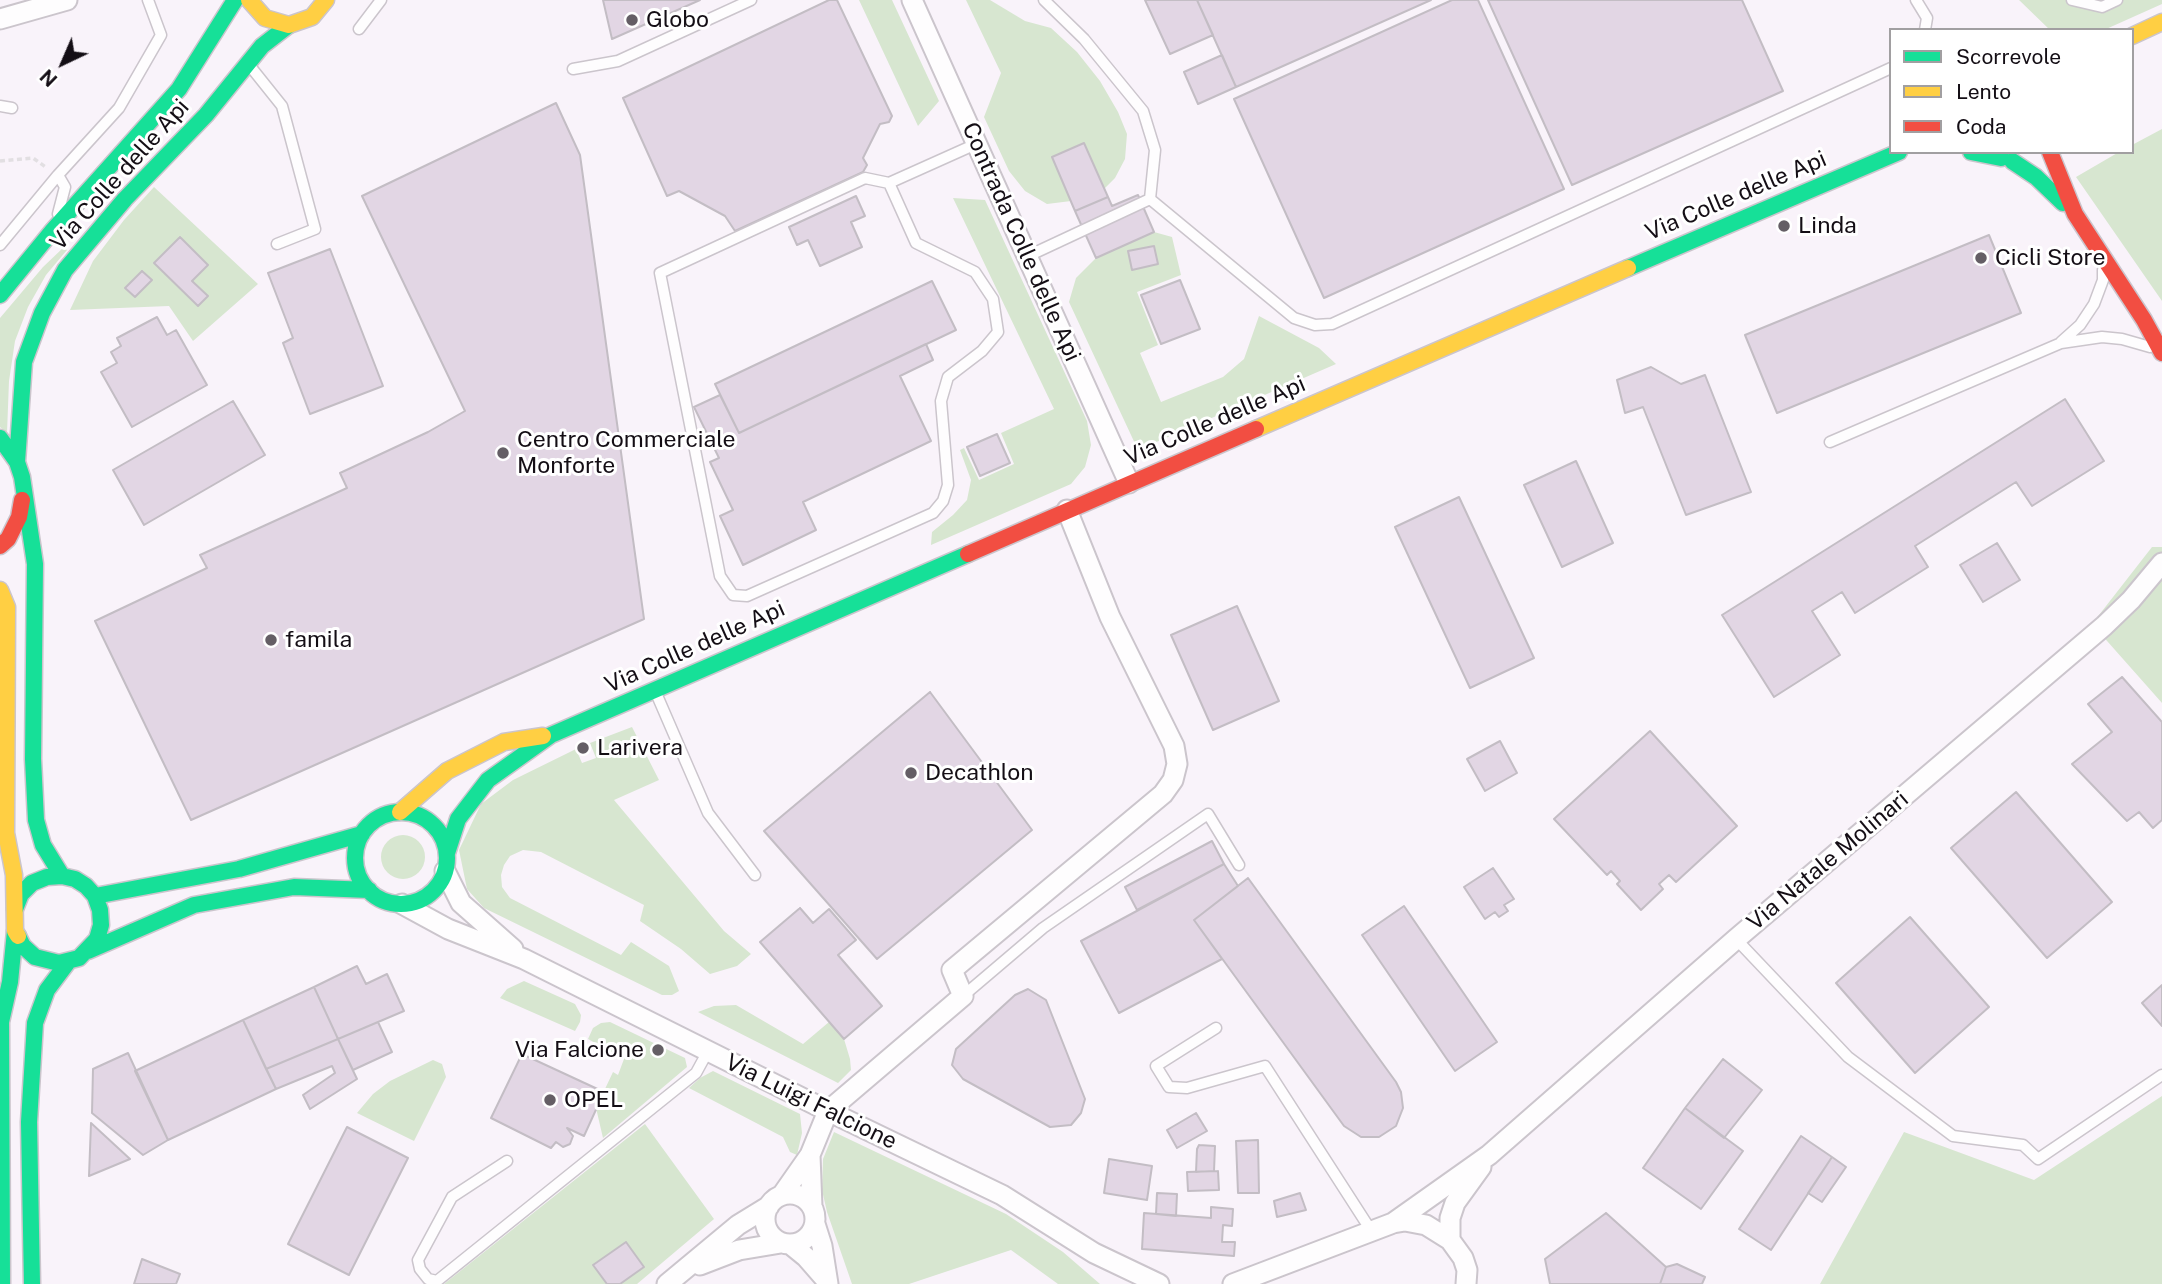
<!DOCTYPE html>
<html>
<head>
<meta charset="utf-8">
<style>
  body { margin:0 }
  #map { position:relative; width:2162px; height:1284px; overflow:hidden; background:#f9f3fa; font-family:"Public Sans",sans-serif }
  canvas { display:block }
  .legend { position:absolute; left:1889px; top:28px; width:245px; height:126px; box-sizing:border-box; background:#fff; border:2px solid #a19fa1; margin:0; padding:9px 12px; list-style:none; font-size:21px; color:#140e15 }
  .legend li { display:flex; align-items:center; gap:14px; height:35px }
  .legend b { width:35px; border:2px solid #a19fa1 }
  .north { position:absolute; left:28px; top:28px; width:70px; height:70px; -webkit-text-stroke:5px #fff; paint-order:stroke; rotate:224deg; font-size:19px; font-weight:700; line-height:28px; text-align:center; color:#140e15 }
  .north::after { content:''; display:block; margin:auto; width:24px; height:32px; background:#140e15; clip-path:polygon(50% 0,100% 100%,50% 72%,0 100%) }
</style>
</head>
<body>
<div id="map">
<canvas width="2162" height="1284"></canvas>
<ul class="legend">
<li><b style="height:9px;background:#16e098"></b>Scorrevole</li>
<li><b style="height:9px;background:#ffcf43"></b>Lento</li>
<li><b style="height:9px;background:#f24e42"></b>Coda</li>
</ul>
<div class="north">N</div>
</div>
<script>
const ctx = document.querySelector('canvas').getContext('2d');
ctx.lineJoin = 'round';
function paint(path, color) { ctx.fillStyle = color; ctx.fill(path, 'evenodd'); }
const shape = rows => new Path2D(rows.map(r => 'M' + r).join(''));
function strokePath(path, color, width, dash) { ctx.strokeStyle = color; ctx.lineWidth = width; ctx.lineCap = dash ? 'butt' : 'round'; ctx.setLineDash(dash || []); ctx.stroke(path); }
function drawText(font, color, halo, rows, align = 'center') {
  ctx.font = font + ' "Public Sans",sans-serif'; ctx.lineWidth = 6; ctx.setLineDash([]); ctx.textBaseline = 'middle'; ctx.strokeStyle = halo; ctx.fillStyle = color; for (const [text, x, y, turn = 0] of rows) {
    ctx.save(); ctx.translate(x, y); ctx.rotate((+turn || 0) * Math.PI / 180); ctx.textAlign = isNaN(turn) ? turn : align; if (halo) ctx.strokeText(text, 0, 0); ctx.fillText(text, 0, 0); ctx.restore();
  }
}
paint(shape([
  [859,0,892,0,939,101,918,126],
  [966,0,990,0,1025,21,1051,28,1077,52,1100,81,1118,112,1127,134,1125,159,1115,178,1104,189,1084,143,1052,157,1071,201,1047,204,1025,191,1009,171,984,117,1001,73],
  [2019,0,2162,0,2162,4,2104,30,2050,30],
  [2162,129,2162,301,2076,177,2119,152,2132,152,2132,145],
  [154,187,258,284,193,341,169,306,70,310,93,261,124,220],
  [953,198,985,200,1087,421,1091,445,1085,467,1071,484,931,545,932,532,953,515,967,500,971,480,960,450,964,448,979,480,1014,464,1001,433,1054,409],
  [1154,232,1172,237,1181,275,1137,292,1158,345,1140,353,1161,402,1223,377,1244,359,1259,316,1319,348,1336,364,1138,450,1069,302,1076,278,1096,258],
  [64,247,67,250,46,275,28,307,15,341,9,381,7,433,0,427,0,318,43,267],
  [2152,547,2162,547,2162,703,2092,624],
  [632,727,659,780,614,800,724,931,751,954,737,966,710,974,681,949,640,921,644,905,541,852,523,850,510,856,504,865,501,875,502,887,510,898,621,955,631,942,669,966,679,991,672,995,662,995,484,908,467,889,459,850,481,804,513,780,576,749,582,763,596,758,590,743],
  '381 857a22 22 0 1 1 44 0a22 22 0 1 1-44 0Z',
  [524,981,575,1004,581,1015,580,1022,575,1031,500,998,507,989],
  [736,1005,803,1044,829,1022,844,1039,850,1059,851,1070,838,1083,698,1012,714,1006],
  [610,1022,685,1058,687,1067,603,1138,596,1108,613,1072,618,1075,624,1059,588,1039,593,1028,601,1023],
  [433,1060,442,1064,446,1077,414,1141,357,1113,373,1094,390,1081],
  [713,1071,800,1114,802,1133,797,1155,790,1152,783,1137,689,1088,700,1078],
  [2162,1096,2162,1284,1820,1284,1904,1132,2034,1180],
  [645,1124,714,1219,637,1284,444,1284],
  [834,1132,1006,1214,1063,1252,1100,1284,1058,1284,1011,1250,909,1284,852,1284,827,1212,822,1190,823,1159]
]), '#d7e6d0');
const building = shape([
  [603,0,700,0,612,39,603,0],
  [829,0,837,0,892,116,889,122,880,124,863,158,867,165,863,172,735,231,725,216,679,191,667,196,623,98,829,0],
  [1145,0,1197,0,1213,35,1170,54,1145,0],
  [1197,0,1431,0,1236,87,1197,0],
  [1452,0,1478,0,1564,189,1324,298,1234,99,1452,0],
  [1488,0,1742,0,1783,91,1572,185,1488,0],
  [1222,55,1236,87,1198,104,1184,72,1222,55],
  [556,103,580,155,644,619,191,820,95,621,207,568,200,555,347,488,340,473,428,432,465,411,362,196,556,103],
  [1084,143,1108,197,1075,211,1052,157,1084,143],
  [1138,195,1154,232,1096,258,1075,211,1108,197,1112,206,1138,195],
  [856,196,865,216,851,222,862,247,820,266,808,240,797,245,789,227,856,196],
  [1989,235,2021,313,1777,413,1745,335,1989,235],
  [180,237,208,265,192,281,208,296,198,306,154,263,180,237],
  [1154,246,1158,264,1132,270,1128,251,1154,246],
  [330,249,383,386,310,414,283,343,293,338,268,273,330,249],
  [142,271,152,280,135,297,125,288,142,271],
  [1180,280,1200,329,1161,344,1141,295,1180,280],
  [932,281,956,330,739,433,715,384,932,281],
  [157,317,167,335,176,330,207,385,132,427,101,372,117,363,111,352,121,346,117,338,157,317],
  [926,344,933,360,900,376,931,441,803,502,816,530,743,565,720,516,733,510,710,462,719,458,694,407,720,395,739,433,926,344],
  [1651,367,1681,384,1705,375,1751,492,1686,515,1643,407,1625,413,1617,380,1651,367],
  [2065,399,2104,461,2032,506,2016,482,1915,546,1928,567,1855,613,1842,592,1812,611,1840,655,1774,697,1722,615,2065,399],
  [233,401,265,455,144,525,113,470,233,401],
  [997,434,1010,463,980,476,967,447,997,434],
  [1576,461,1613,543,1562,567,1524,485,1576,461],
  [1459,497,1534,658,1470,688,1395,527,1459,497],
  [1997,543,2020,580,1983,602,1960,565,1997,543],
  [1237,606,1279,701,1213,730,1171,635,1237,606],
  [2122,677,2162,722,2162,820,2153,828,2139,812,2127,821,2072,764,2112,732,2088,704,2122,677],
  [930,692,1032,830,877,959,764,831,930,692],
  [1650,731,1737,826,1676,882,1669,875,1659,884,1663,889,1641,910,1617,884,1620,881,1611,871,1607,875,1554,819,1650,731],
  [1500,741,1517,773,1485,791,1467,759,1500,741],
  [2016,792,2112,902,2047,958,1951,848,2016,792],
  [1212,841,1224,864,1137,910,1125,887,1212,841],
  [1224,864,1238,886,1194,920,1222,959,1119,1013,1081,941,1224,864],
  [1493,868,1514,899,1504,905,1508,911,1499,917,1495,912,1485,919,1464,887,1493,868],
  [1248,878,1396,1082,1401,1092,1403,1108,1396,1126,1379,1137,1361,1137,1344,1126,1194,920,1248,878],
  [1404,906,1497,1042,1455,1071,1362,935,1404,906],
  [800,908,813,923,829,909,856,940,838,955,882,1006,844,1039,760,942,800,908],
  [1910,917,1989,1007,1915,1073,1836,983,1910,917],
  [357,966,366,984,387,974,404,1011,338,1039,314,987,357,966],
  [2162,985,2162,1026,2142,1003,2162,985],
  [314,987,338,1039,266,1069,243,1020,314,987],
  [1028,989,1046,1000,1085,1099,1081,1113,1071,1125,1050,1127,963,1079,952,1065,956,1049,1015,995,1028,989],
  [243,1020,276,1089,168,1140,135,1071,243,1020],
  [378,1022,392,1052,353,1070,338,1039,378,1022],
  [338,1039,357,1079,310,1109,303,1095,335,1073,332,1066,276,1089,266,1069,338,1039],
  [128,1053,168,1140,143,1155,92,1113,93,1069,128,1053],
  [522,1054,604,1092,584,1136,567,1128,573,1136,570,1144,563,1147,556,1142,551,1148,491,1118,522,1054],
  [1723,1059,1762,1090,1724,1138,1685,1108,1723,1059],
  [1685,1108,1743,1151,1701,1209,1643,1168,1685,1108],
  [1196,1113,1207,1131,1177,1148,1167,1130,1196,1113],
  [91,1123,130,1159,89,1176,91,1123],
  [347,1127,408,1158,349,1275,288,1244,347,1127],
  [1801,1136,1832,1157,1771,1250,1739,1229,1801,1136],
  [1258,1140,1259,1193,1238,1193,1236,1141,1258,1140],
  [1199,1145,1215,1146,1214,1171,1196,1172,1197,1149,1199,1145],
  [1832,1157,1846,1167,1822,1202,1808,1193,1832,1157],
  [1109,1159,1152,1166,1147,1200,1104,1193,1109,1159],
  [1218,1171,1219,1190,1188,1191,1187,1172,1218,1171],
  [1157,1193,1177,1194,1176,1216,1156,1214,1157,1193],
  [1300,1193,1306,1210,1277,1217,1274,1201,1300,1193],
  [1211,1207,1233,1209,1232,1226,1223,1225,1222,1242,1235,1242,1234,1256,1142,1249,1144,1213,1211,1218,1211,1207],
  [1606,1213,1666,1267,1660,1284,1550,1284,1545,1259,1606,1213],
  [626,1242,644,1267,620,1284,607,1284,593,1265,626,1242],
  [142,1259,180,1274,176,1284,134,1284,142,1259],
  [1677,1264,1705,1277,1702,1284,1660,1284,1666,1267,1677,1264]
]);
paint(building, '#e2d6e4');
strokePath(building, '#c3bdc4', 2);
const lane = shape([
  [1044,0,1084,39,1143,111,1155,150,1150,199],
  [1916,0,1927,18,1925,30],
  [2072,0,2102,7,2117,0],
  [359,29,381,0],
  [250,66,282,106,315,229,277,244],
  [573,69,618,61,751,0],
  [0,106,12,108],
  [889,183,916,243,975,272,993,299,998,332,982,351,948,377,941,401,948,485,943,501,933,513,747,596,733,595,720,576,660,273,865,178,889,183,976,144],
  [58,214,65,187,58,175],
  [0,245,58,175,119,108,161,35,148,0],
  [1028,256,1150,199,1294,318,1315,325,1332,324,1891,68],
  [2061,342,2080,325,2094,304,2103,280,2103,270],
  [1830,442,2061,343,2102,337,2122,339,2150,347],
  [656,693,708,813,755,875],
  [1736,939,1848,1057,1953,1136,2023,1145,2038,1159,2162,1075],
  [963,996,1043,928,1208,814,1239,865],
  [1216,1028,1156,1066,1169,1087,1187,1088,1265,1066,1372,1232],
  [507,1161,452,1197,418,1260,420,1269,428,1279,437,1281,696,1073,708,1051]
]);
const street = shape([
  [912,0,1129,483],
  [0,19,67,0],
  [445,871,461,903,513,949],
  [402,904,448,929,524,959,828,1111,1002,1195,1094,1253,1159,1284],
  [810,1155,812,1207],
  '765 1219a25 25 0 1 1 50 0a25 25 0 1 1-50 0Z',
  [782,1195,810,1155,828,1111,963,996,952,970,1163,794,1173,780,1177,764,1174,746,1110,617,1067,510],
  [1393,1223,1489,1155,1736,939,2104,626,2131,600,2162,563],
  [815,1224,822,1246,828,1284],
  [1450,1240,1450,1218,1455,1203,1481,1167],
  [790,1244,806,1257,827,1281],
  [700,1265,739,1250,781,1243],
  [667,1284,738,1225,769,1206],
  [1233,1284,1393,1223,1405,1221,1426,1225,1450,1240,1463,1258,1467,1270,1466,1284]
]);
const fast = shape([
  [1971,152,2001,158],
  [2012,161,2036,177,2063,203],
  [1628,268,1899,152],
  [0,295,53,230,179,89,235,0],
  [0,438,17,462,22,477,35,564,33,759,36,820,43,845,62,876],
  [17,462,24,362,42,313,65,270,125,199,206,115,262,46,289,25],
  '355 858a46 46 0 1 1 92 0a46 46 0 1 1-92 0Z',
  [447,853,458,819,488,780,551,735,968,554],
  [95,896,239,869,362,834],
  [15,909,21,894,32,883,47,877,62,876,75,879,86,886,95,896,100,910,101,925,97,939,79,958,59,963,35,957,23,946,18,936],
  [88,951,194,905,294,887,369,890],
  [2,1284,1,1022,10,982,15,931],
  [32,1284,29,1122,35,1023,47,990,68,962]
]);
const slow = shape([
  [249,0,265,18,289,25,312,17,326,0],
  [2132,36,2162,22],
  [1256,429,1628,268],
  [0,590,7,607,6,833,14,875,15,931,18,936],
  [400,812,447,771,504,742,543,736]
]);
const jam = shape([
  [2050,152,2075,214,2144,320,2162,353],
  [0,546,8,539,19,517,22,500],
  [968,554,1256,429]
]);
strokePath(lane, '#cbc5cc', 13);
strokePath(street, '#cbc5cc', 23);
strokePath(fast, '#cbc5cc', 19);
strokePath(slow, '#cbc5cc', 19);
strokePath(jam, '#cbc5cc', 19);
strokePath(shape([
  [0,161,33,158,47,168]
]), '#e2dfe2', 3.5, [5, 3.5]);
strokePath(lane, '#fefdfe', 10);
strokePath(street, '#fefdfe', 19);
strokePath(fast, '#16e098', 16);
strokePath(slow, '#ffcf43', 16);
strokePath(jam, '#f24e42', 16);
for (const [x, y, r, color] of [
  [632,20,7,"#645e65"],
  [1784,226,7,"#645e65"],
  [1981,258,7,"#645e65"],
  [503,453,7,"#645e65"],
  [271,640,7,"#645e65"],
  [583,748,7,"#645e65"],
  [911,773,7,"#645e65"],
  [658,1050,7,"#645e65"],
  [550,1100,7,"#645e65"]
]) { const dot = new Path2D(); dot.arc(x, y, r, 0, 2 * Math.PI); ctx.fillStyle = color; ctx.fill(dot); strokePath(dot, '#fff', 2.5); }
drawText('23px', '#140e15', '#fff', [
  ["Globo",646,20],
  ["Linda",1798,226],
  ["Cicli Store",1995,258],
  ["Centro Commerciale",517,440],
  ["Monforte",517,466],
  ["famila",285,640],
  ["Larivera",597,748],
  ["Decathlon",925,773],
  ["Via Falcione",644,1050,"right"],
  ["OPEL",564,1100]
], 'left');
drawText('23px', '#140e15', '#fff', [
  ["Via Colle delle Api",120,175,-48],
  ["Via Colle delle Api",1736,196,-23],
  ["Contrada Colle delle Api",1021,242,66],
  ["Via Colle delle Api",1215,421,-23],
  ["Via Colle delle Api",695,647,-24],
  ["Via Natale Molinari",1828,861,-40],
  ["Via Luigi Falcione",811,1102,26]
]);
</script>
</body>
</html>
